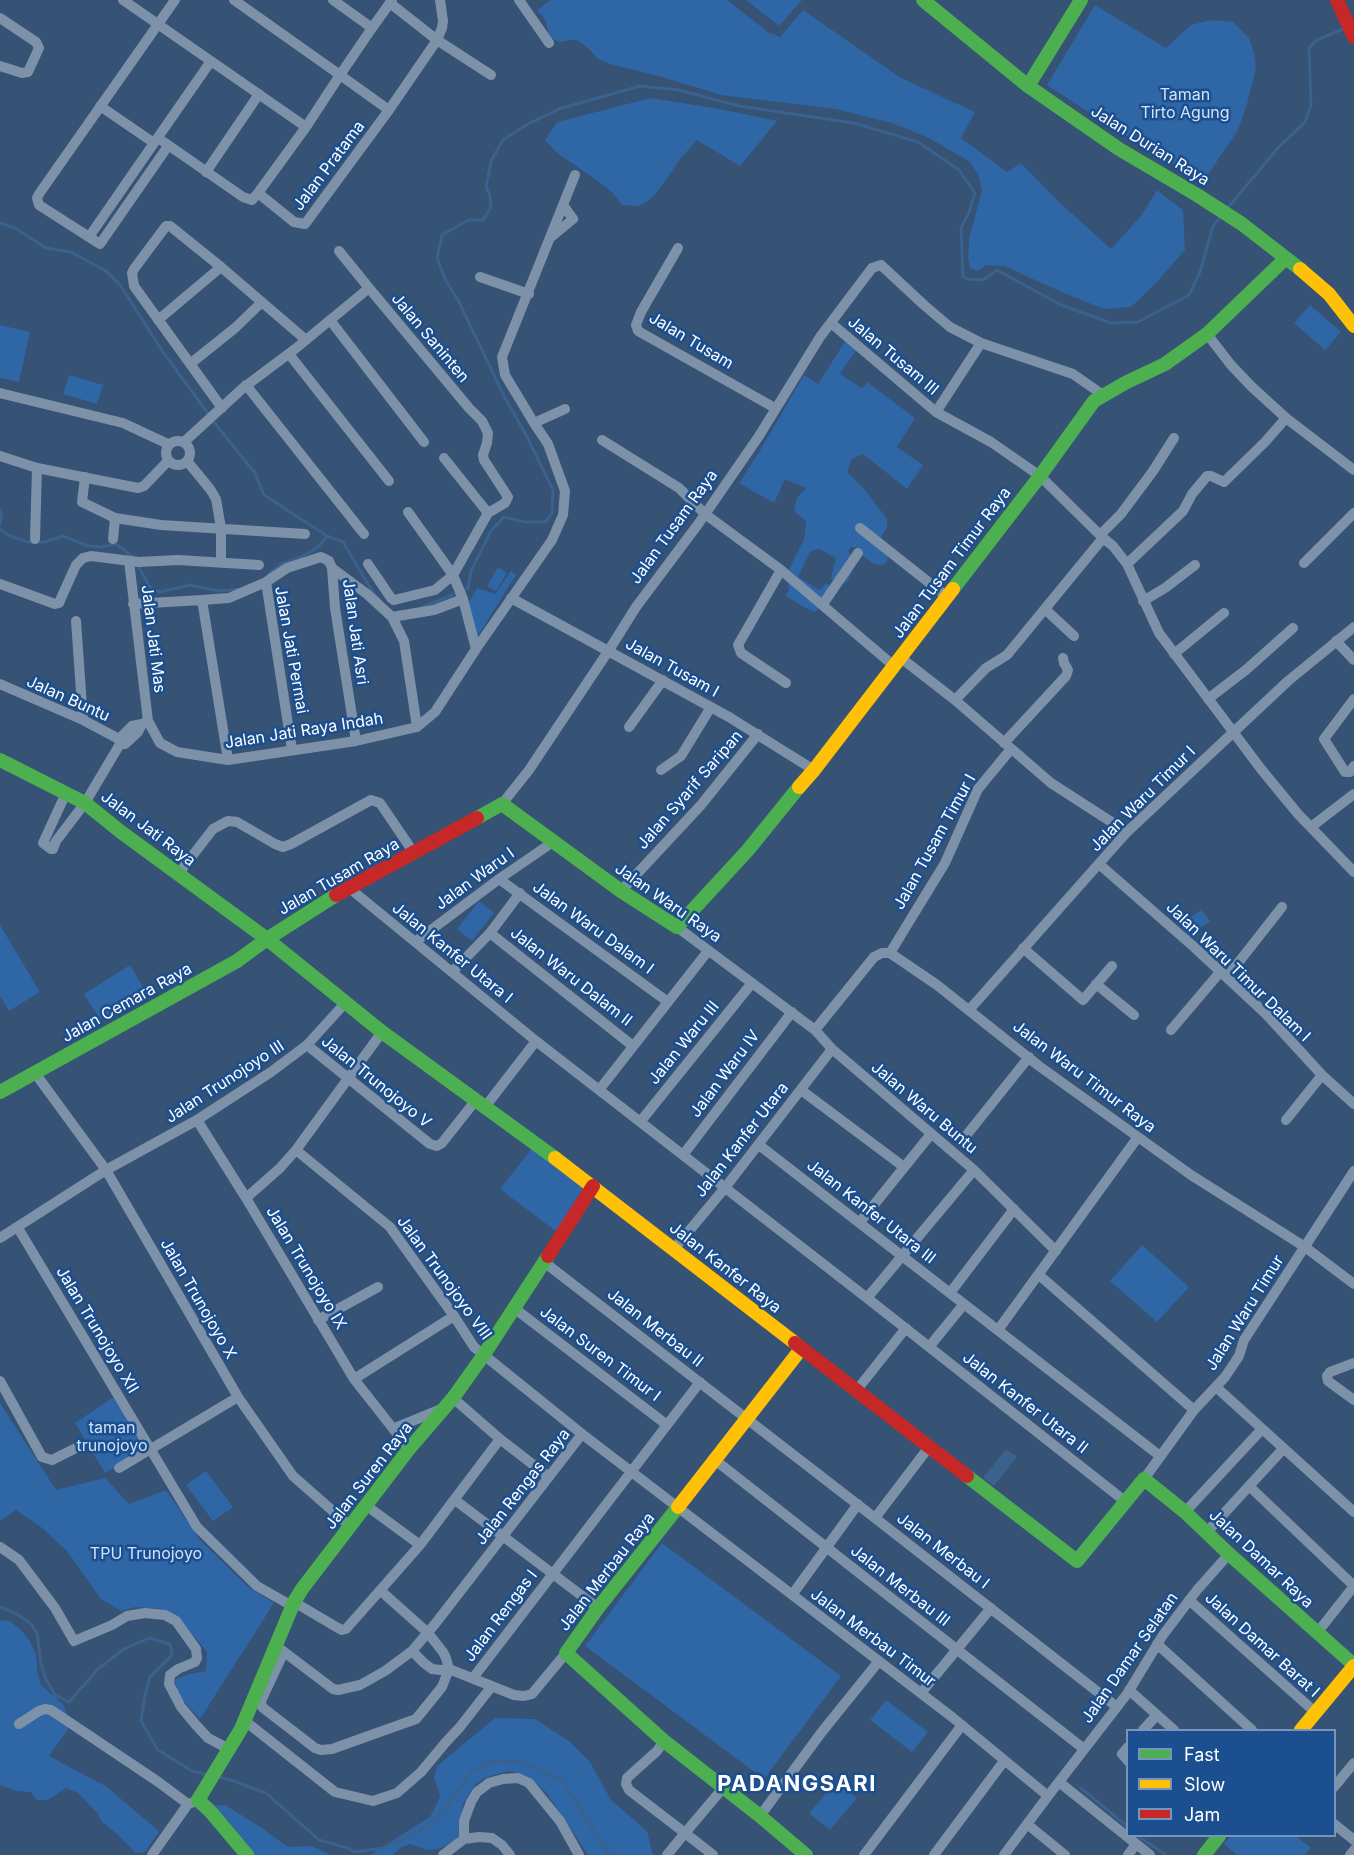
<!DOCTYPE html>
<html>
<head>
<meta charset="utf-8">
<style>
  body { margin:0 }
  #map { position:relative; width:1354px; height:1855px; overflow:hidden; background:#365274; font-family:Inter,sans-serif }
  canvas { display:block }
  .legend { position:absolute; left:1126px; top:1729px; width:210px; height:108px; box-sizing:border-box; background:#1b4f8f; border:2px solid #7695bc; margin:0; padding:8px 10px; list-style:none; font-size:18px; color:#fff }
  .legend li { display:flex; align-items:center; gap:12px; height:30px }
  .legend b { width:30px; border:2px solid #7695bc }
</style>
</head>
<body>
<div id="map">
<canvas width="1354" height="1855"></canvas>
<ul class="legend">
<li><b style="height:8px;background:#4caf50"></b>Fast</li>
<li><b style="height:8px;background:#ffc107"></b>Slow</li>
<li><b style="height:8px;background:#c62828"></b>Jam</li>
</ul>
</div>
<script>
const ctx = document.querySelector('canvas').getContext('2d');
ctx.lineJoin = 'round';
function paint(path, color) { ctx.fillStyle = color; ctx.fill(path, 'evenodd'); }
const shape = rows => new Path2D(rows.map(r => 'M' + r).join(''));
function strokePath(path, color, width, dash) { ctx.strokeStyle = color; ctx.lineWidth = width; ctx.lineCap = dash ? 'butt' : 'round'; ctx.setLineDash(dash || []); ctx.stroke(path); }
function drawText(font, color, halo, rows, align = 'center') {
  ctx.font = font + ' Inter,sans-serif'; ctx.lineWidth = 5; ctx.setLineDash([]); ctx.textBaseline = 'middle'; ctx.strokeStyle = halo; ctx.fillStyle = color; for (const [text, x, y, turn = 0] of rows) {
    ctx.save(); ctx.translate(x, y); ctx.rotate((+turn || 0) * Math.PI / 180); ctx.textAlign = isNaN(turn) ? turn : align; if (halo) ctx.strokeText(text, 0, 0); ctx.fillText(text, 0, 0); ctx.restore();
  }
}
paint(shape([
  [551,0,727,0,768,32,780,37,803,10,901,78,975,112,961,138,1007,172,1021,163,1058,201,1111,249,1141,216,1157,190,1183,210,1185,250,1156,283,1131,307,1104,309,1064,293,1004,266,986,265,978,271,970,268,968,259,969,238,982,191,978,174,970,162,929,138,892,123,836,109,721,95,662,77,610,64,598,59,589,49,577,40,570,40,561,42,549,38,546,21,537,10],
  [746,0,802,0,779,26],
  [1095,5,1166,48,1191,25,1211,20,1233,22,1249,38,1254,53,1256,68,1247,104,1238,130,1203,182,1102,121,1047,85],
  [651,98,720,109,777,121,740,166,697,140,681,158,655,195,648,201,639,206,622,205,613,193,598,181,557,153,545,140,557,122],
  [1310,305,1341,332,1325,350,1294,323],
  [0,325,30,332,19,382,0,378],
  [846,340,856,350,840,374,862,388,867,382,915,418,897,447,923,465,907,489,863,454,852,459,847,472,865,490,887,519,887,527,880,539,888,554,887,561,883,565,874,564,864,557,858,548,851,547,848,551,854,558,853,570,847,582,841,584,833,581,831,578,836,558,819,549,813,550,810,552,798,577,818,589,821,590,826,583,830,585,822,604,815,612,802,606,786,596,789,589,786,575,804,539,806,524,805,520,796,513,794,508,797,498,806,488,785,479,774,503,739,483,758,454,804,375,818,384],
  [69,375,103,385,97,404,63,394],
  [498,567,507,573,496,591,487,586],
  [511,571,516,575,477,637,469,602,477,588,495,594],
  [479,901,494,913,472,941,457,929],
  [1201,910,1210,921,1189,937,1180,925],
  [0,925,40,992,9,1011,0,996],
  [130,965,146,992,100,1020,84,994],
  [532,1148,589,1186,561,1235,500,1189],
  [1142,1245,1189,1287,1157,1322,1110,1281],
  [115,1396,148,1448,105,1473,75,1423],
  [0,1403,56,1490,105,1478,129,1504,166,1490,200,1540,247,1586,274,1603,200,1719,179,1696,174,1680,189,1674,206,1671,207,1652,181,1621,161,1609,136,1607,121,1611,101,1599,67,1551,41,1527,16,1510,0,1521],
  [206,1471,233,1507,213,1521,186,1485],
  [662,1543,841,1676,764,1779,585,1646],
  [0,1620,10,1621,22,1631,29,1640,36,1655,37,1670,41,1685,63,1704,71,1725,49,1756,107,1787,153,1826,159,1832,145,1852,136,1853,117,1834,101,1821,98,1814,78,1793,66,1788,48,1800,36,1800,31,1792,16,1791,0,1785],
  [886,1700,928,1732,912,1752,870,1720],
  [495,1718,535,1719,569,1741,590,1762,611,1800,647,1831,653,1855,588,1855,546,1792,528,1777,508,1771,485,1778,477,1783,471,1791,463,1804,459,1835,453,1842,438,1849,427,1850,410,1844,400,1848,393,1855,360,1855,370,1855,430,1817,440,1797,434,1777,437,1766],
  [837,1781,857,1798,830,1830,809,1813],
  [217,1805,225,1805,256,1824,288,1847,312,1846,331,1855,254,1855,216,1810],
  [1231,1836,1296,1836,1311,1848,1305,1855,1237,1855,1224,1844]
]), '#2f66a5');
paint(shape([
  [1006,1449,1017,1457,994,1486,983,1478]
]), '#3b618d');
strokePath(shape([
  [1226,210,1277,149,1305,122,1311,105,1309,48,1317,40,1343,29],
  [0,223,15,228,46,248,71,252,106,271,120,285,163,352,209,415],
  [213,421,255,473,264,495,327,536,343,542,371,589,379,599],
  [0,510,2,514,0,524],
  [0,529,10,536,28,542,45,542,63,536,88,546,101,547,116,544,134,558],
  [137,564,151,589,160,592,190,585,219,591,239,589],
  [269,574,281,564,301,557,317,548,327,536],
  [463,590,468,588,471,571,491,531,504,517,525,522,545,522,552,514,553,490,525,433,506,400,458,300,446,281,437,258,442,235,468,220,483,220,491,207,490,196,486,187,491,161,503,140,526,125,559,109,640,86,679,90,739,106,854,123,918,142,959,170,975,193,969,212,961,228,963,276,967,279,983,280,997,270,1061,305,1111,323,1138,322,1189,295,1200,272,1213,226,1222,215],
  [422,607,457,593],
  [0,1607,17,1614,31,1624,37,1633,41,1663,45,1677,55,1695,69,1702,99,1668,124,1649,149,1638,170,1644,172,1655,150,1677,145,1695,141,1721,158,1750,192,1771,208,1775],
  [218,1777,231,1780,266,1793,319,1840,348,1848,354,1852,383,1848,419,1832,435,1819,448,1805,472,1771,494,1761,522,1762,563,1781,609,1855],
  [1081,1788,1128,1827],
  [1138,1836,1166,1855]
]), '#3b618d', 3);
strokePath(shape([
  [123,0,306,127],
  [234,0,340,75,306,127,258,193],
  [333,0,372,28,340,75,389,110,437,40,442,28,443,21,440,0],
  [519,0,549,43],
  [390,3,437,40,491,75],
  [0,18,36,42,39,48,28,72,22,73,0,66],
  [372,28,392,0],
  [100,106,154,143,211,61],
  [158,138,243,197,252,200,258,193,294,222,305,224,389,110],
  [168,146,100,244,39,205,37,198,39,194,175,0],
  [206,172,259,94],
  [89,237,154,143],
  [550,238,573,219,563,205],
  [678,248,641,312,636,325,638,331,775,408],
  [339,251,369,288],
  [480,277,529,294],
  [158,320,221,267],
  [330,320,424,442],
  [831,323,936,412,981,343],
  [1207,334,1231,365,1252,387,1286,418,1354,470],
  [289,354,389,481],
  [190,364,235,328,262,302],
  [246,385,364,534],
  [0,393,123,423,168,444],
  [222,408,134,286,132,273,134,269,166,226,170,226,221,267,306,340],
  [936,412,991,442,1040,476,1103,538,1113,546,1127,564,1159,633,1261,769,1298,814,1354,872],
  [534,423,505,375,502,357,575,175],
  [602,440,679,488,705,514,781,570,894,666],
  '166 453a12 12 0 1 1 24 0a12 12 0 1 1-24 0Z',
  [184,442,243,388,295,349,369,288,469,408,482,421,488,433,487,443,483,455,484,460,508,497,505,503,488,513,453,575,435,590,394,600,391,598,368,564],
  [0,456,37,468,138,488,144,486,168,461],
  [444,458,488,513],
  [187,461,210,489,216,499,221,528,221,563],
  [85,477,82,502,115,518,113,539],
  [408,512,453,575,463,599,476,649],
  [115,518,161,525,305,534],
  [860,528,946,596],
  [1100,535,1121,514,1153,471,1174,438],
  [35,539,37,468],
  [129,561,148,721],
  [1304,563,1354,513],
  [1127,564,1183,511,1192,494,1207,476,1211,476,1224,482,1265,442,1286,418],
  [332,568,367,594,392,617,404,641,417,727],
  [781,570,738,645,741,653,786,683],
  [266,582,287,568,321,557,329,561,332,568,335,608,356,741],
  [0,584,55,604,59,603,62,596,76,565,83,558,91,556,139,562,178,560,259,565],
  [511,598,729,717,814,770],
  [202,600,229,598,266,582,292,750],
  [1143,601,1165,588,1195,565],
  [133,604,202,600,228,760],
  [823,604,858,553],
  [1046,610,1074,636],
  [392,617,434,610,463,599],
  [76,621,83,720],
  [1336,641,1354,660],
  [1174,654,1224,613],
  [901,658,955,700,1051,783,1127,832],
  [0,684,83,720,119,739,120,744],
  [1208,699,1247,669,1293,628],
  [1354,699,1324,739,1345,772,1350,772,1354,766],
  [955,700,986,668,1007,655,1103,538],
  [629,727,663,680],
  [119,739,132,726,142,724],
  [1004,743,1066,676,1068,670,1064,663,1063,658],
  [661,770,681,756,711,707],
  [66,793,43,843,51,849,53,849,56,841,85,803,120,744,125,744,138,732,142,724,148,721,160,743,177,752,228,760,356,741,417,727,435,712,476,649,552,540,563,515,565,491,548,444,534,423,565,409],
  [502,804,529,770,609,650,636,607,699,523,759,436,820,337,872,268,881,265,924,305,950,327,981,343,1073,374,1103,395],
  [1311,827,1354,794],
  [1099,864,1194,947,1266,1014,1322,1075,1354,1104],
  [179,873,213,829,228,821,237,822,275,844,283,847,291,844,371,800,380,803,414,853],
  [499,879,668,1002],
  [348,887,536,1041,867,1298,1126,1502],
  [621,891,701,805,758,734],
  [677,927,815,1030,832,1049,974,1170,1056,1251],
  [490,933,633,1046],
  [415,942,499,879,553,842],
  [1023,948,1083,1000,1112,966],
  [890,953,945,863,978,789,1011,749],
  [452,972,490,933,520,893],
  [1227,977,1282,907],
  [1096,984,1134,1015],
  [970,1009,1127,832,1288,681,1354,627],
  [815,1030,874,957,882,953,890,953,937,985,1039,1066,1191,1175,1305,1247,1354,1284],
  [1171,1030,1221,971],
  [307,1045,430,1144,437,1146,442,1143,476,1100],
  [35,1073,106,1170,238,1397,293,1476,351,1527],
  [599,1090,708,951],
  [801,1090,904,1167],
  [485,1107,536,1041],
  [197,1120,246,1198,354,1379,409,1449],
  [1286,1120,1322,1075],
  [640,1122,752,983],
  [961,1142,1029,1057],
  [759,1145,1160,1456],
  [296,1150,390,1227,454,1316,474,1347,582,1434],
  [683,1155,792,1012],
  [246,1198,280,1168,296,1150,382,1032],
  [860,1222,931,1134],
  [18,1228,197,1527,257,1586,292,1606],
  [0,1238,106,1170,197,1120,271,1072,307,1045,346,1002],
  [674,1249,724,1189,832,1049],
  [544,1262,875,1518,1117,1707],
  [1039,1275,1194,1410],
  [950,1293,1014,1209],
  [867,1298,974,1170],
  [514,1308,667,1425],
  [318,1320,378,1287],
  [998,1330,1138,1137],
  [929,1347,964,1304],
  [1354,1363,1330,1372,1327,1376,1328,1381,1354,1400],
  [354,1379,454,1316],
  [0,1381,42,1457,52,1460,78,1447],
  [1216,1387,1354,1512],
  [856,1391,906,1328],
  [453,1398,500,1439,549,1477],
  [395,1428,444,1408],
  [715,1460,1084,1749],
  [119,1468,238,1397],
  [1144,1479,1194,1410,1225,1377,1239,1356,1244,1340,1354,1171],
  [1249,1486,1354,1586],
  [455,1500,598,1608],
  [367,1506,420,1545],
  [1185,1512,1262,1429],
  [875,1518,929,1447],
  [1207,1532,1283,1449],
  [0,1547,19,1560,55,1608,74,1641,112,1625,127,1616,145,1613,165,1615,176,1621,196,1649,197,1658,195,1662,178,1669,170,1675,169,1684,181,1707,196,1725,208,1738,229,1749],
  [792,1595,858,1504],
  [1189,1600,1315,1712],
  [294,1602,338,1628,342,1630,346,1629,420,1545,500,1439],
  [1317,1633,1354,1586],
  [1157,1644,1252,1730],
  [275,1645,333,1689,338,1690,360,1685,385,1671,412,1651,435,1624,582,1434,952,1717,1048,1796],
  [412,1651,424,1663,432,1669,441,1670,449,1669,514,1695,524,1696,532,1694,566,1653],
  [284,1652,261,1701,262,1707,315,1748,321,1750,332,1749,416,1719,442,1687,449,1669,446,1658,443,1652,428,1633,381,1591],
  [473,1678,700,1382],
  [1129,1690,1174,1730],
  [921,1693,991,1608],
  [245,1721,335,1792,373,1801,397,1793,421,1772,446,1742,460,1727,492,1686],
  [19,1724,39,1711,45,1709,51,1710,157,1781,188,1804],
  [1143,1730,1157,1715],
  [664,1741,657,1751,627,1778,626,1784,629,1790,685,1833,667,1855],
  [1128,1747,1122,1754,1128,1761],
  [1059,1782,1150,1855],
  [1334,1787,1354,1763],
  [760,1816,821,1733,879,1661],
  [1027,1824,1065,1855],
  [1334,1824,1354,1840],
  [464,1839,464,1821,471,1802,477,1792,489,1783,503,1779,518,1778,529,1783,560,1821,579,1855],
  [152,1855,188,1804,194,1802],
  [443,1855,464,1839,479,1837,492,1838,502,1845,510,1855],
  [713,1855,685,1833,723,1788],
  [864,1855,962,1725],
  [934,1855,1004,1761],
  [1004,1855,1048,1796,1127,1694,1163,1635,1197,1590,1229,1554],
  [1128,1855,1136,1844],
  [1350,1855,1354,1850]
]), '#7d92a8', 10);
strokePath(shape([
  [923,0,1028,86,1119,149,1197,195,1242,224,1300,269],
  [1028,86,1081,0],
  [953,589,1040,476,1094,401,1125,383,1165,364,1207,334,1286,258],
  [0,760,85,803,121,832,267,939,382,1032,555,1158],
  [477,818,502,804,621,891,677,927,748,850,799,787],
  [0,1092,237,961,267,939,336,895],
  [967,1476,1077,1561,1144,1479,1185,1512,1229,1554,1354,1665],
  [678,1507,598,1608,566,1653,664,1741,760,1816,806,1855],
  [247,1855,210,1811,198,1800,241,1729,294,1602,302,1589,409,1449,453,1398,483,1356,548,1256],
  [1204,1855,1219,1836]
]), '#4caf50', 14);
strokePath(shape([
  [1300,269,1329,294,1354,326],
  [799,787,814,770,953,589],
  [555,1158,795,1343],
  [678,1507,801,1349],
  [1301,1730,1354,1666]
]), '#ffc107', 14);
strokePath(shape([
  [1337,0,1354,37],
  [336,895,477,818],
  [548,1256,593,1186],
  [795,1343,967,1476]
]), '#c62828', 14);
drawText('16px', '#cfe3fa', '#1b4f8f', [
  ["Taman",1185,95],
  ["Tirto Agung",1185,113],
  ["taman",112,1428],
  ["trunojoyo",112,1446],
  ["TPU Trunojoyo",146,1554]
]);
drawText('16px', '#fff', '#1b4f8f', [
  ["Jalan Durian Raya",1150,146,32],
  ["Jalan Pratama",329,166,-53],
  ["Jalan Saninten",430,338,50],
  ["Jalan Tusam",691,341,31],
  ["Jalan Tusam III",893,356,40],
  ["Jalan Tusam Raya",674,527,-54],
  ["Jalan Tusam Timur Raya",952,563,-53],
  ["Jalan Jati Asri",355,632,82],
  ["Jalan Jati Mas",153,639,83],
  ["Jalan Jati Permai",291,650,80],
  ["Jalan Tusam I",672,668,29],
  ["Jalan Buntu",68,699,24],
  ["Jalan Jati Raya Indah",304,731,-9],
  ["Jalan Syarif Saripan",690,790,-49],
  ["Jalan Waru Timur I",1143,799,-45],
  ["Jalan Jati Raya",148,829,37],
  ["Jalan Tusam Timur I",935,842,-61],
  ["Jalan Tusam Raya",339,877,-30],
  ["Jalan Waru I",475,879,-36],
  ["Jalan Waru Raya",668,903,35],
  ["Jalan Waru Dalam I",593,928,36],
  ["Jalan Kanfer Utara I",452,953,39],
  ["Jalan Waru Timur Dalam I",1238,972,44],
  ["Jalan Waru Dalam II",571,977,38],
  ["Jalan Cemara Raya",127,1003,-29],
  ["Jalan Waru III",684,1043,-51],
  ["Jalan Waru IV",725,1074,-53],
  ["Jalan Waru Timur Raya",1084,1077,37],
  ["Jalan Trunojoyo III",225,1082,-33],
  ["Jalan Trunojoyo V",376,1082,39],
  ["Jalan Waru Buntu",924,1108,40],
  ["Jalan Kanfer Utara",742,1140,-52],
  ["Jalan Kanfer Utara III",871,1212,38],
  ["Jalan Trunojoyo IX",306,1268,59],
  ["Jalan Kanfer Raya",725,1268,38],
  ["Jalan Trunojoyo VIII",444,1278,54],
  ["Jalan Trunojoyo X",198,1299,60],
  ["Jalan Waru Timur",1245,1313,-58],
  ["Jalan Merbau II",655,1328,38],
  ["Jalan Trunojoyo XII",97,1330,59],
  ["Jalan Suren Timur I",600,1354,37],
  ["Jalan Kanfer Utara II",1025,1403,38],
  ["Jalan Suren Raya",369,1476,-52],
  ["Jalan Rengas Raya",523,1487,-52],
  ["Jalan Merbau I",943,1551,38],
  ["Jalan Damar Raya",1261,1559,43],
  ["Jalan Merbau Raya",607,1572,-52],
  ["Jalan Merbau III",900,1586,38],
  ["Jalan Rengas I",501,1616,-53],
  ["Jalan Merbau Timur",873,1638,37],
  ["Jalan Damar Barat I",1262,1645,42],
  ["Jalan Damar Selatan",1130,1658,-55]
]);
ctx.letterSpacing = '1.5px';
drawText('bold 22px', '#fff', '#1b4f8f', [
  ["PADANGSARI",797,1784]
]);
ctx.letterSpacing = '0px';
</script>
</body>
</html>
